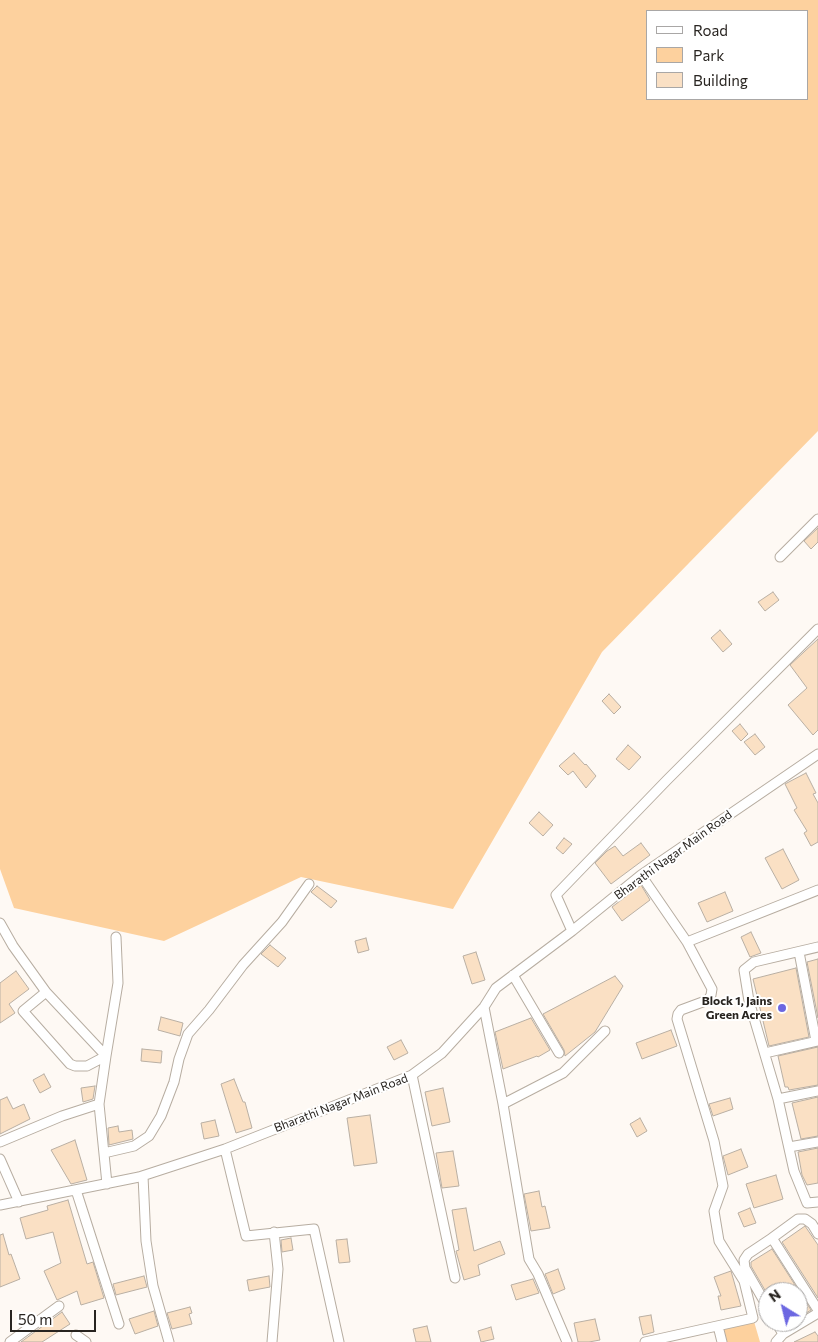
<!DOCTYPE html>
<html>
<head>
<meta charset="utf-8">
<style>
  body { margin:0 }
  #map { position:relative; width:818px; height:1342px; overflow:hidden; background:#fef9f4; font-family:Commissioner,sans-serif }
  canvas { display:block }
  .legend { position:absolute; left:646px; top:10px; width:162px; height:90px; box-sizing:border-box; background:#fff; border:1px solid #a9a7a6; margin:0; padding:6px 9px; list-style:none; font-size:15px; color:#282420 }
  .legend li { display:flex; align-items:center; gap:10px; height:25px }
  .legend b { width:25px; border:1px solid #a9a7a6 }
  .north { position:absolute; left:758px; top:1282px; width:50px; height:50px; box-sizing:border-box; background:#fff; border:1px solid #a9a7a6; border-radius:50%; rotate:324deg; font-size:14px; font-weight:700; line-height:20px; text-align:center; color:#282420 }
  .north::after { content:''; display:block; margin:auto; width:18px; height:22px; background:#6c67e1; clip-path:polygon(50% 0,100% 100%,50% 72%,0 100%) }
  .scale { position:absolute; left:10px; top:1310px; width:86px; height:22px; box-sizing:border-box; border:2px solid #282420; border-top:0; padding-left:6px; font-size:15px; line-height:18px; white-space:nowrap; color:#282420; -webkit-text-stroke:4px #fff; paint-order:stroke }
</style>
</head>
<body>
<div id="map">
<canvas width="818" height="1342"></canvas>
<ul class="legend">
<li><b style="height:6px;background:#fff"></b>Road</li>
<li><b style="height:14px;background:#fdd19e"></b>Park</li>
<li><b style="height:14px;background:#fae0c4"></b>Building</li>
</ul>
<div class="north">N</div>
<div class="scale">50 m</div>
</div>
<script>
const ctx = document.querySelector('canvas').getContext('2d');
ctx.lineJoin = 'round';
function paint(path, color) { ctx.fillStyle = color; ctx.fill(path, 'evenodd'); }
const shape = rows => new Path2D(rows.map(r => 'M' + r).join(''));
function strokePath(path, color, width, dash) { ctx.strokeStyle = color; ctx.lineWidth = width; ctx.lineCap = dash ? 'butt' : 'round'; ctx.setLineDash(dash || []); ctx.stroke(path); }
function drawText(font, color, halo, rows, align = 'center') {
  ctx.font = font + ' Commissioner,sans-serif'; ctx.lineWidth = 4; ctx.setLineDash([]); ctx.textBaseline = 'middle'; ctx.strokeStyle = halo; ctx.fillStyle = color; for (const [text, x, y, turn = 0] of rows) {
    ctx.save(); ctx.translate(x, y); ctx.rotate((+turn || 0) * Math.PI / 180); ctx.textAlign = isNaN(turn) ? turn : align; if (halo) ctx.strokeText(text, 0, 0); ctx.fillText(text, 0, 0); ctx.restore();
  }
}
paint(shape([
  [0,0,818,0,818,431,602,652,453,909,301,877,164,941,14,908,0,869],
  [647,11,807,11,807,99,647,99],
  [753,1318,760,1342,723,1342,720,1325]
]), '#fdd19e');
const building = shape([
  [818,528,818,542,811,549,804,541,818,528],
  [773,592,779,600,765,611,758,602,773,592],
  [720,630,732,644,723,652,711,638,720,630],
  [818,639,818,730,813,735,788,705,807,688,790,665,818,639],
  [609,694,621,707,614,714,602,701,609,694],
  [740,724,748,734,741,741,732,731,740,724],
  [755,734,765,747,755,755,744,742,755,734],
  [628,745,641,757,629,770,616,759,628,745],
  [574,753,585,765,586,764,596,776,586,788,573,771,568,775,559,766,574,753],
  [806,773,816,793,813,794,818,803,818,842,811,846,804,833,807,831,794,810,797,808,785,784,806,773],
  [539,812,553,825,543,836,529,823,539,812],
  [564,838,572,844,563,854,556,848,564,838],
  [641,843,650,855,611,884,595,863,607,851,615,846,623,856,641,843],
  [783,849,799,880,782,889,765,858,783,849],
  [641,885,650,900,622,921,612,907,641,885],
  [317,886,337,901,331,908,311,892,317,886],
  [725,892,733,911,707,922,698,903,725,892],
  [751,932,761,953,750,957,741,937,751,932],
  [366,938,369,950,358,953,355,941,366,938],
  [270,945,286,958,278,967,261,954,270,945],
  [476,952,485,980,472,984,463,956,476,952],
  [818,959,818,1018,807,962,818,959],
  [796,968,809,1037,769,1046,753,979,796,968],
  [16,971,29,989,9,1004,15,1013,0,1023,0,983,16,971],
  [615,976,623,986,595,1032,565,1056,564,1050,543,1014,615,976],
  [161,1017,183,1023,180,1036,158,1030,161,1017],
  [531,1018,550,1050,538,1057,537,1056,503,1069,495,1032,531,1018],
  [671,1030,677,1046,642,1059,636,1043,671,1030],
  [401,1040,408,1053,394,1060,387,1047,401,1040],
  [818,1047,818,1085,789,1090,788,1087,785,1087,778,1056,818,1047],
  [142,1049,162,1051,161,1063,141,1061,142,1049],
  [44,1074,51,1087,40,1093,33,1080,44,1074],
  [234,1079,243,1102,245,1102,252,1128,236,1133,221,1084,234,1079],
  [95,1086,93,1099,83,1102,81,1088,95,1086],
  [443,1088,450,1122,432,1126,425,1092,443,1088],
  [7,1097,13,1109,24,1104,30,1119,0,1134,0,1100,7,1097],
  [818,1097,818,1136,801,1139,792,1103,818,1097],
  [730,1098,733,1109,713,1116,709,1104,730,1098],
  [370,1115,377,1163,354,1166,347,1118,370,1115],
  [640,1118,647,1131,637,1137,630,1124,640,1118],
  [215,1120,219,1136,204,1139,201,1123,215,1120],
  [118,1126,119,1132,132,1130,133,1139,109,1145,108,1128,118,1126],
  [75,1140,87,1180,71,1184,51,1150,75,1140],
  [818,1148,818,1183,807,1185,802,1175,798,1152,818,1148],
  [741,1149,748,1167,728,1175,723,1156,741,1149],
  [453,1151,459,1186,442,1188,436,1153,453,1151],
  [776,1175,783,1199,754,1208,746,1184,776,1175],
  [539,1191,542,1207,545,1206,550,1228,531,1231,524,1194,539,1191],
  [68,1200,87,1264,93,1262,104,1298,81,1305,77,1291,57,1300,44,1271,61,1263,53,1232,26,1239,20,1218,48,1210,47,1206,68,1200],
  [466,1208,474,1251,500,1241,505,1254,478,1265,480,1275,464,1280,456,1251,459,1250,452,1210,466,1208],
  [750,1208,756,1223,744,1227,738,1213,750,1208],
  [805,1226,818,1245,818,1298,782,1242,805,1226],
  [3,1234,9,1255,11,1254,20,1279,0,1287,0,1235,3,1234],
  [291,1238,293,1250,282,1252,281,1240,291,1238],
  [347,1239,350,1262,339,1263,336,1240,347,1239],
  [772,1249,811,1310,798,1318,798,1292,766,1292,751,1266,751,1262,772,1249],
  [558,1269,565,1289,553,1294,545,1274,558,1269],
  [731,1271,741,1306,721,1310,718,1296,721,1296,714,1277,731,1271],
  [144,1276,147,1287,116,1295,113,1284,144,1276],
  [269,1276,270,1287,249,1291,247,1280,269,1276],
  [533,1279,539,1293,516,1300,511,1285,533,1279],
  [190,1307,192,1313,189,1314,192,1324,172,1329,167,1313,190,1307],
  [154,1311,158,1326,135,1334,129,1319,154,1311],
  [62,1312,70,1324,42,1342,21,1342,62,1312],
  [651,1315,654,1332,643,1335,639,1317,651,1315],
  [595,1319,600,1340,589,1342,578,1342,574,1323,595,1319],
  [427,1326,431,1342,416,1342,413,1329,427,1326],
  [491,1327,494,1339,481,1342,478,1331,491,1327],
  [815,1332,818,1336,818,1342,794,1342,815,1332]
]);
paint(building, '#fae0c4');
strokePath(building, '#b9afa3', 1);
const minor = shape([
  [780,557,818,519],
  [641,875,687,942,712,989,711,995,708,1000,681,1010,678,1014,677,1019,714,1141,723,1186,714,1211,719,1241,744,1281,753,1318,645,1342],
  [0,923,13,946,46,992,106,1056,87,1066,75,1066,70,1064,23,1011,46,992],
  [572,931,556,895,667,780,818,629],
  [687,942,818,890],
  [818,947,754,962,744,970,749,1001,778,1099,794,1171,807,1203,818,1202],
  [799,952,816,1041],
  [513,975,559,1053],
  [484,1007,503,1104,529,1259,538,1274,567,1342],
  [765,1053,818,1041],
  [412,1075,455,1278],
  [778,1099,818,1091],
  [503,1104,563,1073,605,1031],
  [0,1142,62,1116,99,1104],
  [789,1147,818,1142],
  [225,1149,246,1236,314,1229,339,1342],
  [104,1153,134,1146,149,1136,161,1116,174,1082,179,1059,188,1034,209,1010,243,965,282,922,309,884],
  [0,1159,19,1202],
  [143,1176,146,1241,153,1286,169,1342],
  [107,1184,99,1104,106,1056,118,983,116,937],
  [76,1190,119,1324],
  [0,1205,139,1177,225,1149,412,1075,442,1053,484,1007,496,988,572,931,641,875,818,754],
  [818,1234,812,1224,805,1219,798,1219,772,1238,818,1310],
  [768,1308,745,1268,744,1260,748,1254,772,1238],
  [776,1322,783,1334],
  [718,1326,722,1342],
  [76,1335,86,1342],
  [10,1342,59,1306],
  [272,1342,278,1269,274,1232],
  [776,1342,783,1334,818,1313]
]);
strokePath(minor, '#b7ada1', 11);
strokePath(minor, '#fff', 9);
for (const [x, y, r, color] of [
  [782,1008,5,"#6c67e1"]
]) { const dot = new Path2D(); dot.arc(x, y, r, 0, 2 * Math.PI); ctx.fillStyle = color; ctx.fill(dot); strokePath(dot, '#fff', 2); }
drawText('12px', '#282420', '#fff', [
  ["Bharathi Nagar Main Road",673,855,-36],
  ["Bharathi Nagar Main Road",341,1103,-21]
]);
drawText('bold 12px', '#282420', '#fff', [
  ["Block 1, Jains",772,1001],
  ["Green Acres",772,1015]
], 'right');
</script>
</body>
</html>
